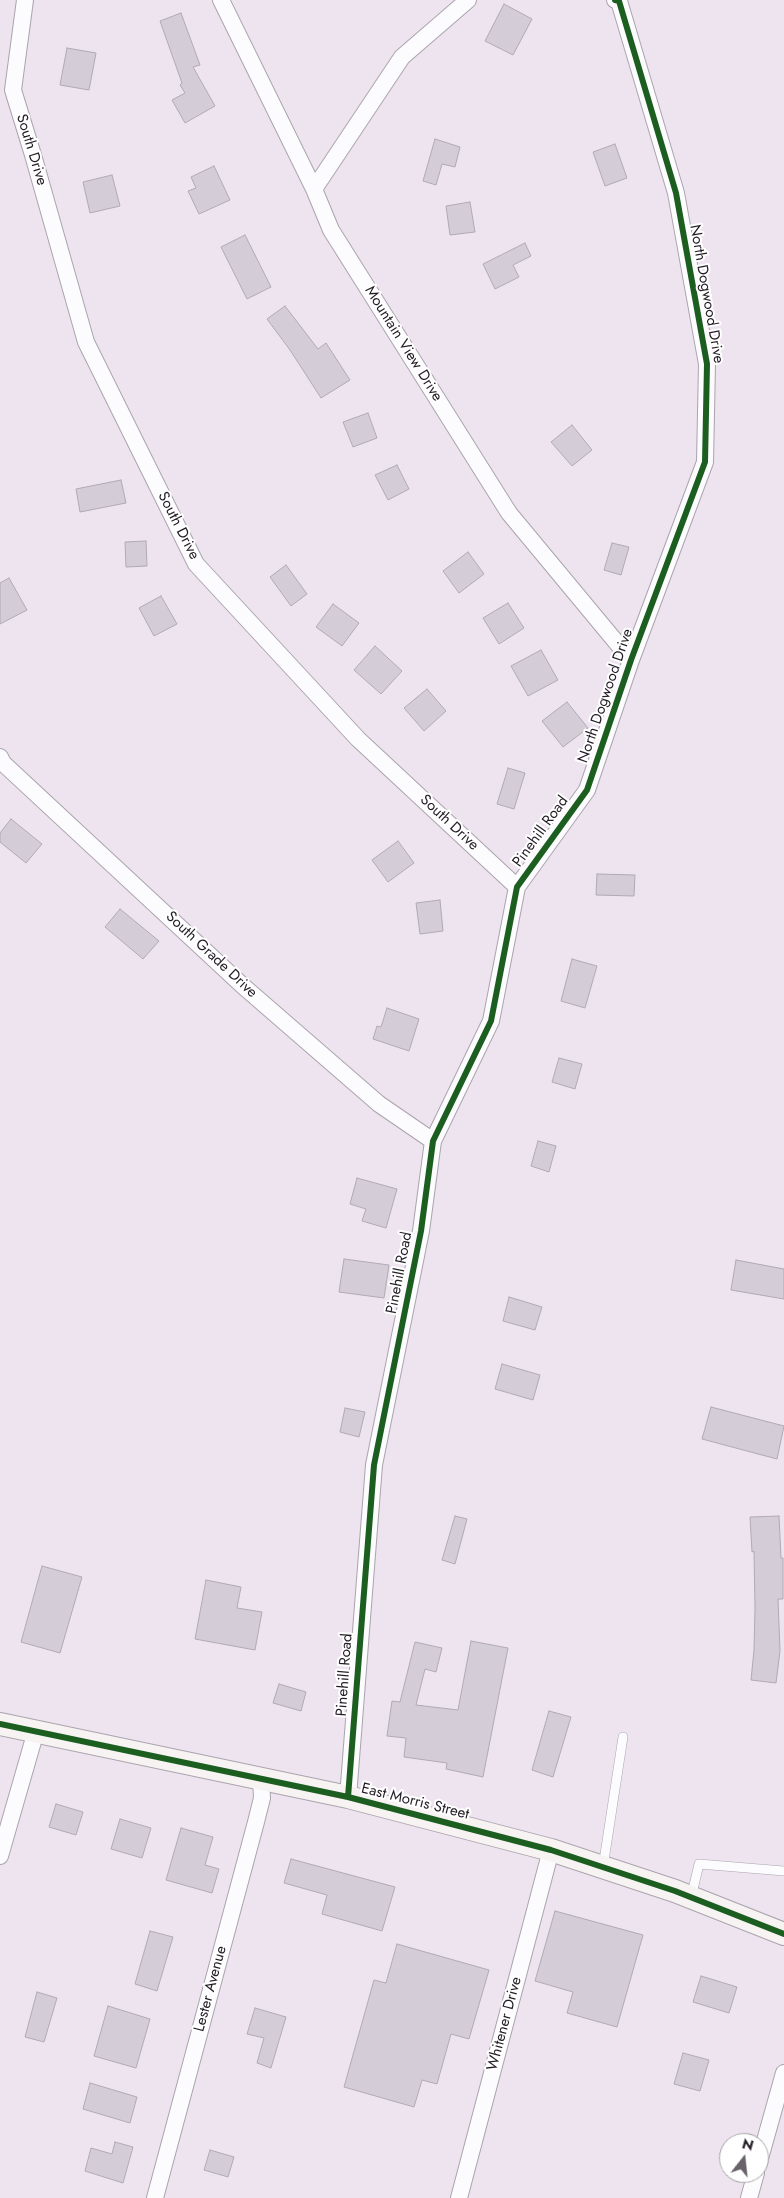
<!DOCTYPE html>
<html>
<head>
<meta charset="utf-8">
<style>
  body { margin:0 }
  #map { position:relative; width:784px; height:2198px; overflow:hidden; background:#ede4f0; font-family:Jost,sans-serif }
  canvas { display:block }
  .north { position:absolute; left:719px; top:2133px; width:50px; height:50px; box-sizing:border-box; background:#fff; border:1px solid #a7a4a7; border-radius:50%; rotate:16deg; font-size:14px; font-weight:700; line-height:20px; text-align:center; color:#221c24 }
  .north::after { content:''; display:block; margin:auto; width:18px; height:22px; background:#69626b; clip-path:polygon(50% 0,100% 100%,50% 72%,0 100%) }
</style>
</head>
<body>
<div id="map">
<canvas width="784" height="2198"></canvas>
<div class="north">N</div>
</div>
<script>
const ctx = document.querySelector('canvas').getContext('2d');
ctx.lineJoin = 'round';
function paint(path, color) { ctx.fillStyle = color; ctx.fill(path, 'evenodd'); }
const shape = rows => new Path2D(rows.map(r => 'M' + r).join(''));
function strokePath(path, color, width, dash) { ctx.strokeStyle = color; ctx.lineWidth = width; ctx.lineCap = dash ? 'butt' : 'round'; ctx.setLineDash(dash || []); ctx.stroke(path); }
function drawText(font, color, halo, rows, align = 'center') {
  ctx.font = font + ' Jost,sans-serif'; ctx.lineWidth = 4; ctx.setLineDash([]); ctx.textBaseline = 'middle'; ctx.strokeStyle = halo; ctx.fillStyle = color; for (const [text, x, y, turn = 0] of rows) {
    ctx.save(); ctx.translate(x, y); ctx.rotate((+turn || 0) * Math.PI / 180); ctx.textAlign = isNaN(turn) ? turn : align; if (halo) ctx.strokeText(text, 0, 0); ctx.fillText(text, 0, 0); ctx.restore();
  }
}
const building = shape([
  [504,4,532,19,513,55,485,41,504,4],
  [181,13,200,65,193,67,215,106,185,123,172,100,185,93,180,85,182,83,160,21,181,13],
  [67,48,96,53,89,90,60,85,67,48],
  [435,139,460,147,455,167,442,164,436,185,423,181,435,139],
  [615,144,627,178,605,186,593,152,615,144],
  [214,166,230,200,199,214,188,191,196,188,191,177,214,166],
  [112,175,120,206,90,213,83,182,112,175],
  [470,202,475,232,450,235,446,206,470,202],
  [245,235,271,287,247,299,221,247,245,235],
  [525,243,531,256,513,265,519,277,495,289,483,264,525,243],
  [285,306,318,349,326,343,350,380,321,398,290,350,267,319,285,306],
  [368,413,377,438,353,447,343,422,368,413],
  [572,425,592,450,572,466,551,442,572,425],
  [397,465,409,489,388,500,375,475,397,465],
  [121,480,126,503,80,512,76,489,121,480],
  [146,541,147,566,126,567,125,542,146,541],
  [612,543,629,547,621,575,604,570,612,543],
  [468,552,484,574,459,593,443,571,468,552],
  [286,565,307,594,291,606,270,577,286,565],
  [9,578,27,610,0,624,0,583,9,578],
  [161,596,177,624,154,636,139,608,161,596],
  [508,603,524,628,499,644,483,618,508,603],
  [333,604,359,623,342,646,316,627,333,604],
  [375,646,402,671,381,694,354,670,375,646],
  [541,650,558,680,528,696,511,666,541,650],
  [427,689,446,711,424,731,404,708,427,689],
  [567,702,588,728,563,747,542,721,567,702],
  [508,768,525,773,514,809,497,804,508,768],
  [11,819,42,844,26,863,0,842,0,833,11,819],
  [398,841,414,863,388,882,372,860,398,841],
  [597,874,635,875,634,896,596,895,597,874],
  [440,900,443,931,420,934,416,903,440,900],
  [120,909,159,941,143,959,105,927,120,909],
  [572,959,597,966,585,1008,561,1001,572,959],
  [387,1008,419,1019,409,1051,373,1039,377,1026,381,1027,387,1008],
  [559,1058,582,1064,575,1089,552,1082,559,1058],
  [538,1141,556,1146,549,1172,531,1166,538,1141],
  [357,1178,397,1189,386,1228,362,1221,366,1209,350,1204,357,1178],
  [344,1259,389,1265,384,1298,339,1292,344,1259],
  [736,1260,784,1269,784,1299,731,1290,736,1260],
  [509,1297,542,1307,535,1330,503,1321,509,1297],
  [502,1364,540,1375,533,1400,495,1389,502,1364],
  [711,1407,784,1426,777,1459,702,1439,711,1407],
  [345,1408,365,1412,359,1437,340,1432,345,1408],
  [455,1516,467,1519,455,1564,442,1560,455,1516],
  [779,1516,781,1558,783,1558,783,1599,778,1599,780,1651,776,1683,751,1680,754,1650,755,1608,754,1551,752,1552,750,1517,779,1516],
  [42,1566,82,1577,60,1653,21,1642,42,1566],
  [206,1580,241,1587,237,1608,262,1612,255,1650,195,1639,206,1580],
  [471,1641,508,1648,483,1777,446,1769,447,1763,404,1757,406,1738,387,1736,392,1701,400,1702,415,1642,442,1648,436,1672,425,1669,416,1705,458,1710,471,1641],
  [279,1684,306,1692,301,1711,273,1703,279,1684],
  [549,1711,571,1717,553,1777,532,1770,549,1711],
  [56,1804,83,1812,76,1835,49,1827,56,1804],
  [120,1819,151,1828,142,1858,111,1849,120,1819],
  [181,1828,213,1837,205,1865,219,1869,212,1893,166,1880,181,1828],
  [291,1859,395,1887,382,1931,322,1914,327,1895,284,1883,291,1859],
  [555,1911,643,1935,617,2027,567,2013,573,1992,535,1981,555,1911],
  [150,1931,173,1937,157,1991,135,1984,150,1931],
  [397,1944,489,1970,469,2039,451,2034,437,2084,422,2080,414,2107,344,2087,374,1980,386,1983,397,1944],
  [701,1976,737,1987,729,2013,693,2002,701,1976],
  [37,1992,57,1998,44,2042,25,2037,37,1992],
  [108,2006,150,2019,136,2068,94,2056,108,2006],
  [255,2008,286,2017,271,2068,257,2063,264,2038,247,2034,255,2008],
  [683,2053,709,2060,700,2091,674,2084,683,2053],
  [90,2083,137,2097,130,2123,83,2109,90,2083],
  [115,2142,133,2147,123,2183,85,2171,91,2148,112,2154,115,2142],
  [210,2150,234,2157,228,2177,204,2170,210,2150]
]);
paint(building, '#d4ccd6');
strokePath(building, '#b0aab3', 1);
const service = shape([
  [603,1867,623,1737],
  [691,1898,699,1864,784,1871]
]);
const minor = shape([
  [25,0,13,90,33,155,86,342,196,564,358,739,517,887],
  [221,0,314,189,331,230,509,513,631,660],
  [314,189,402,57,468,0],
  [0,757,3,763,243,986,379,1104,433,1141],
  [348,1797,374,1465,421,1231,433,1141,491,1021,517,887,587,790,631,660,705,462,707,364,676,193,619,1,615,0],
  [0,1856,36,1731],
  [759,2162,784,2073],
  [155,2198,256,1822,262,1798,261,1779],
  [459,2198,551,1850],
  [749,2198,756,2173]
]);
const secondary = shape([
  [0,1724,348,1797,551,1850,675,1891,784,1934]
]);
strokePath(service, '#aba4ad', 10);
strokePath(minor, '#aba4ad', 18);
strokePath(secondary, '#aba4ad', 24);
strokePath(service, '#fcfbfd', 9);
strokePath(minor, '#fcfbfd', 16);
strokePath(secondary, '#f7f3f3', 22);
strokePath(shape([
  [0,1724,348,1797,551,1850,675,1891,784,1934],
  [348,1797,374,1465,421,1231,433,1141,491,1021,517,887,587,790,631,660,705,462,707,364,676,193,619,1,615,0]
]), '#1b5e20', 6);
drawText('15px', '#221c24', '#fff', [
  ["South Drive",31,150,73],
  ["North Dogwood Drive",706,294,80],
  ["Mountain View Drive",403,344,58],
  ["South Drive",178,526,63],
  ["North Dogwood Drive",606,696,-71],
  ["South Drive",449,823,43],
  ["Pinehill Road",541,832,-54],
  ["South Grade Drive",211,955,43],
  ["Pinehill Road",400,1273,-79],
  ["Pinehill Road",345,1675,-86],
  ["East Morris Street",415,1802,14],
  ["Lester Avenue",211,1989,-75],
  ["Whitener Drive",505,2024,-75]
]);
</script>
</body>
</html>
